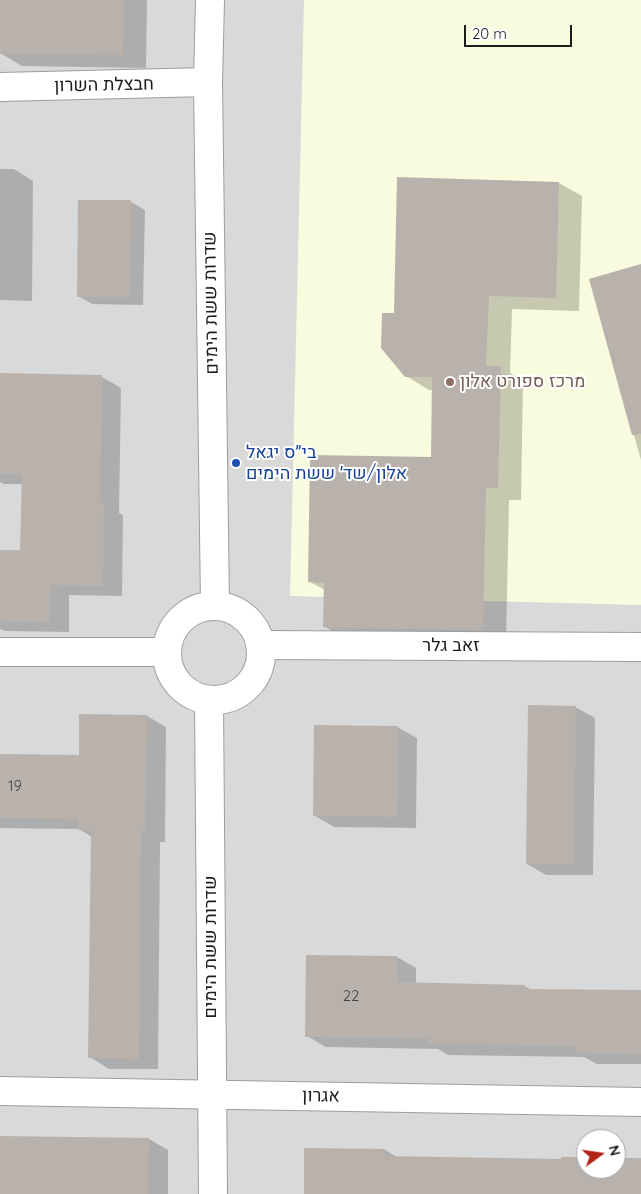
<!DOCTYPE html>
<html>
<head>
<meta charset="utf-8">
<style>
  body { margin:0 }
  #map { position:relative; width:641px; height:1194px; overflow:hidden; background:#eceae3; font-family:Quicksand,sans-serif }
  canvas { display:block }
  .north { position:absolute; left:576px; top:1129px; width:50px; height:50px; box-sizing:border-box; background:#fff; border:1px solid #a4a4a4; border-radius:50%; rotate:76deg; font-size:14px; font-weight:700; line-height:20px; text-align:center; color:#1c1c1c }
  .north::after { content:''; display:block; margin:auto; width:18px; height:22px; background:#b12217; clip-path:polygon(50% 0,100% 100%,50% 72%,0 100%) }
  .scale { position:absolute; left:464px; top:25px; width:108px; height:22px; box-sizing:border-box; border:2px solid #1c1c1c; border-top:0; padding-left:6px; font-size:15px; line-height:18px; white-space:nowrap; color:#1c1c1c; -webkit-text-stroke:4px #fff; paint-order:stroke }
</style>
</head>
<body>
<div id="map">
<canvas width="641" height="1194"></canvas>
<div class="north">N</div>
<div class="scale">20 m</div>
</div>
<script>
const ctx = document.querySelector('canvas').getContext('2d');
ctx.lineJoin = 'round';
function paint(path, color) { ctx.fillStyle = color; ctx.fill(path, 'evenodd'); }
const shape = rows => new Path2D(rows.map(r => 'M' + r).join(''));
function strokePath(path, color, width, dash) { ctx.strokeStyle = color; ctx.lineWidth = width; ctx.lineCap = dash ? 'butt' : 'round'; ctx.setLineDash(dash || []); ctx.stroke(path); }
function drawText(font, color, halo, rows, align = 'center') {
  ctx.font = font + ' Quicksand,Heebo,sans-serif'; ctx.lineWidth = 4; ctx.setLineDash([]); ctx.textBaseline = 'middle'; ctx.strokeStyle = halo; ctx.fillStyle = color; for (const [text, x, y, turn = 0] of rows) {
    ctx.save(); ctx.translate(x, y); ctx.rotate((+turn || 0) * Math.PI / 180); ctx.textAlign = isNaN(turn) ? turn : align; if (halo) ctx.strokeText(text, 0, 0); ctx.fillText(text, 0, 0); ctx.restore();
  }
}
paint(shape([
  [0,0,641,0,641,1194,0,1194],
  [586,1139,616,1139,616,1169,586,1169]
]), '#dad9d9');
paint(shape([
  [304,0,641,0,641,605,290,596]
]), '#f8fbdd');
paint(shape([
  [0,0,147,0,146,68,22,66,0,53],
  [0,169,14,169,33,181,32,301,0,300],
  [559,183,582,196,579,311,512,309,510,373,523,381,521,500,509,500,506,642,347,640,324,626,325,590,310,582,432,458,433,390,429,390,406,376,395,315],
  [131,202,145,210,143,305,92,304,78,296],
  [641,265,641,460,590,279],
  [0,375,102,377,121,388,119,513,123,515,122,596,69,595,69,632,5,631,0,629,0,551,22,551,23,484,4,484,0,482],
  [575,707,595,718,593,875,546,875,527,864],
  [147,716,166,727,165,842,160,842,158,1069,109,1069,90,1057,92,837,79,829,0,828,0,755,80,756],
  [397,727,417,738,416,828,334,827,315,816],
  [397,957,416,968,416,984,524,986,532,990,641,991,641,1064,597,1064,584,1057,448,1055,438,1049,326,1047,307,1036],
  [0,1137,149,1139,168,1150,168,1194,0,1194],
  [306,1149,385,1150,397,1157,586,1169,616,1169,616,1159,641,1159,641,1194,305,1194]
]), '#0003');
paint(shape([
  [0,0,124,0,123,55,0,54],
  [397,177,559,182,556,298,489,296,486,366,501,366,498,488,486,488,483,630,323,627,324,583,308,582,310,455,431,457,432,377,405,377,381,348,382,313,394,313],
  [78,200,131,200,130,297,77,297],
  [641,264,641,434,632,435,589,279],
  [0,373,102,375,100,503,104,503,103,586,50,585,50,622,0,621,0,550,20,550,22,474,0,474],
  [528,705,576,706,574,865,526,864],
  [79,714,147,715,145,831,141,831,139,1059,88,1058,91,831,78,830,78,819,0,818,0,754,79,755],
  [314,725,398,726,397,817,313,816],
  [306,955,397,956,397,982,525,985,525,989,641,990,641,1054,576,1053,576,1046,428,1044,428,1038,305,1037],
  [0,1136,149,1138,148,1194,0,1194],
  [304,1148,385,1149,385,1156,561,1159,561,1157,586,1157,586,1169,616,1169,616,1158,641,1158,641,1194,304,1194]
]), '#b9b2ac');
const minor = shape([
  [0,87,208,82],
  [261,645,641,647],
  [0,652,167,652],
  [0,1091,641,1102]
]);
const tertiary = shape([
  [210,0,208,82,215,606],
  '167 653a47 47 0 1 1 94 0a47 47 0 1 1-94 0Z',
  [209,701,213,1194]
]);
strokePath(minor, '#9d9d9d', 30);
strokePath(tertiary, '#9d9d9d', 30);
strokePath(minor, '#fff', 28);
strokePath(tertiary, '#fff', 28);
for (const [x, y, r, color] of [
  [450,382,5,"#8d6e63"],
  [236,463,5,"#1a4fb4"]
]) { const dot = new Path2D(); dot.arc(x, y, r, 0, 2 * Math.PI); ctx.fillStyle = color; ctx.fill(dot); strokePath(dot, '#fff', 2); }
drawText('15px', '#434240', null, [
  ["19",15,786],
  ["22",351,996]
]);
drawText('18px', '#1c1c1c', '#fff', [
  ["חבצלת השרון",104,85,-1],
  ["שדרות ששת הימים",211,303,-91],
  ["זאב גלר",451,646],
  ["שדרות ששת הימים",211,947,-90],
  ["אגרון",321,1096,1]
]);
drawText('18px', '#785e54', '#fff', [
  ["מרכז ספורט אלון",460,382]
], 'left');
drawText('18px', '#164399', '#fff', [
  ["בי״ס יגאל",246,453],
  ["אלון/שד׳ ששת הימים",246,474]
], 'left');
</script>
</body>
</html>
